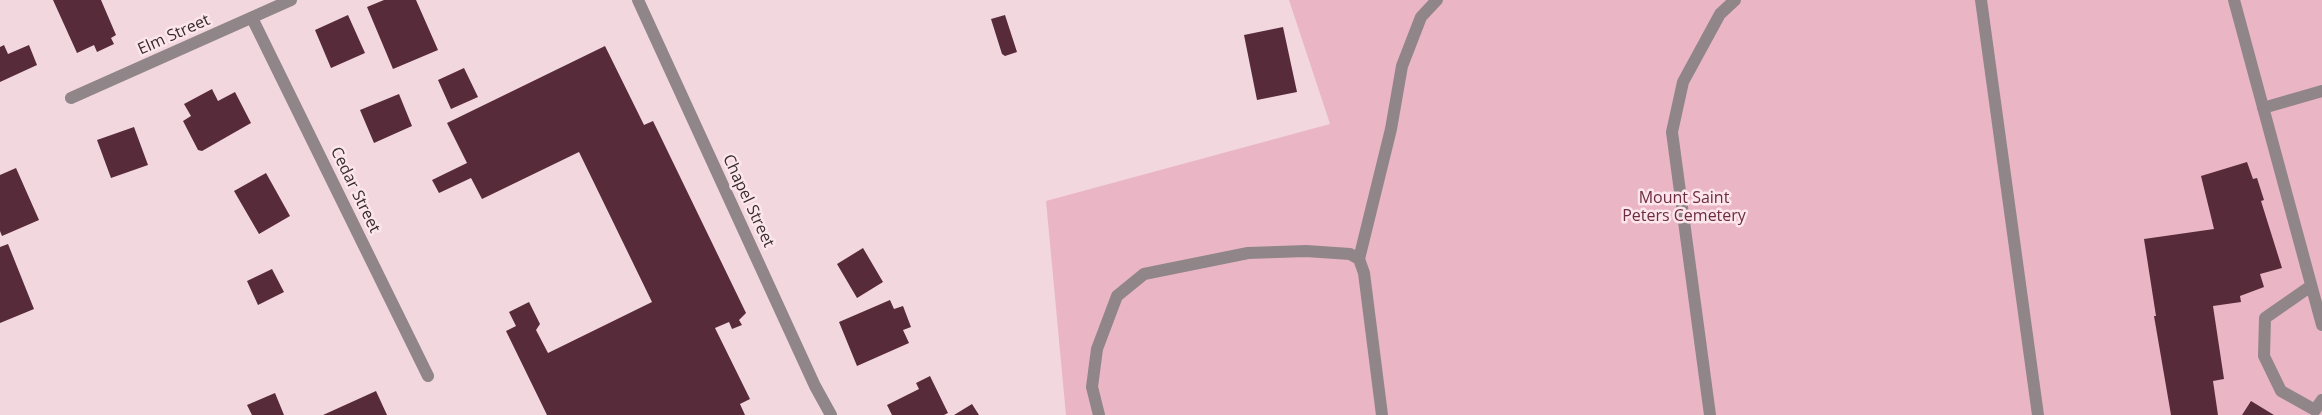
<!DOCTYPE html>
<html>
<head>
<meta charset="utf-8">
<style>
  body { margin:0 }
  canvas { display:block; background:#f2d7de }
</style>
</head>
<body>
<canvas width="2322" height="415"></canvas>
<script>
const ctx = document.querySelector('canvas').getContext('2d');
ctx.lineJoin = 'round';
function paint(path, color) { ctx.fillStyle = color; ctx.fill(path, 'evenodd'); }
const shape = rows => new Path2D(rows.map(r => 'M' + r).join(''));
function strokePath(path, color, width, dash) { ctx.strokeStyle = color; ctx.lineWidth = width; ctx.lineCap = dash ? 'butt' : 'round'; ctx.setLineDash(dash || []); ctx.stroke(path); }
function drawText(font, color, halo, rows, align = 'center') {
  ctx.font = font + ' "Open Sans",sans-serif'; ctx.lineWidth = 5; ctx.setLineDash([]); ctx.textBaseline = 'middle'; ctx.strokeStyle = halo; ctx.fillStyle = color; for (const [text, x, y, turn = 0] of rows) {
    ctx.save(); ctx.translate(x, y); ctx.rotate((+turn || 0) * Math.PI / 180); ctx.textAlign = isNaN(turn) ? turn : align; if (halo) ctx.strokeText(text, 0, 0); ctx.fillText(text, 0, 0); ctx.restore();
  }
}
paint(shape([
  [1289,0,2322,0,2322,415,1066,415,1046,201,1330,124]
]), '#eab6c5');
paint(shape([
  [53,0,101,0,116,35,111,38,114,44,97,52,94,45,77,53],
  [384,0,416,0,438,50,393,69,367,7],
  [348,15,365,53,331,68,315,30],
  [1005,15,1017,52,1005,56,1002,54,991,19],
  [1283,27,1297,92,1257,100,1244,35],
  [4,45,8,54,29,45,37,65,0,82,0,47],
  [605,46,644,125,653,121,746,313,739,320,742,325,732,329,729,322,715,328,750,399,740,404,745,415,547,415,506,331,516,326,509,312,529,302,540,324,536,330,548,353,652,302,579,152,482,199,471,178,439,193,432,180,467,163,447,123],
  [464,68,478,97,451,109,438,80],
  [212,89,218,101,235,92,251,123,202,151,198,150,183,121,191,116,184,104],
  [399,94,412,126,374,143,360,110],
  [134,127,148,165,111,178,97,140],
  [2247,162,2253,179,2257,178,2264,200,2261,201,2282,268,2260,274,2264,287,2240,296,2241,302,2213,306,2224,379,2213,381,2218,415,2171,415,2154,316,2156,316,2144,239,2214,229,2201,176],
  [16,168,39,220,2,236,0,231,0,175],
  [266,173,290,216,259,234,234,191],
  [8,244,34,309,0,323,0,247],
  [863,248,883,282,857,298,837,264],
  [272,269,284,292,258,305,247,281],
  [890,300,894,309,903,306,911,327,903,330,909,343,857,366,839,322],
  [930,376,948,413,944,415,892,415,887,405,919,389,916,383],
  [376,391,387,415,323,415],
  [275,393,284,415,252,415,247,405],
  [2251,401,2274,415,2242,415],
  [972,404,979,415,954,415]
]), '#582b3b');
strokePath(shape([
  [638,0,815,386,831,415],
  [1981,0,2038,415],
  [2234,0,2322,325],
  [252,18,428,376],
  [71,98,291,0],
  [2263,108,2322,91],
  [1359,259,1391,129,1402,66,1421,17,1437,0],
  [2311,286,2265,318,2264,356,2281,391,2315,410,2322,400],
  [1099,415,1092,387,1097,349,1117,296,1144,274,1248,253,1306,251,1350,254,1359,259,1364,273,1382,415],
  [1710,415,1672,132,1683,82,1720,14,1735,0]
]), '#908588', 12);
drawText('16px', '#372c2f', '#fce6ec', [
  ["Elm Street",174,35,-24],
  ["Cedar Street",355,190,64],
  ["Chapel Street",748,201,65]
]);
drawText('16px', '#6e2b44', '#fce6ec', [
  ["Mount Saint",1684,198],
  ["Peters Cemetery",1684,216]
]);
</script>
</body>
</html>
